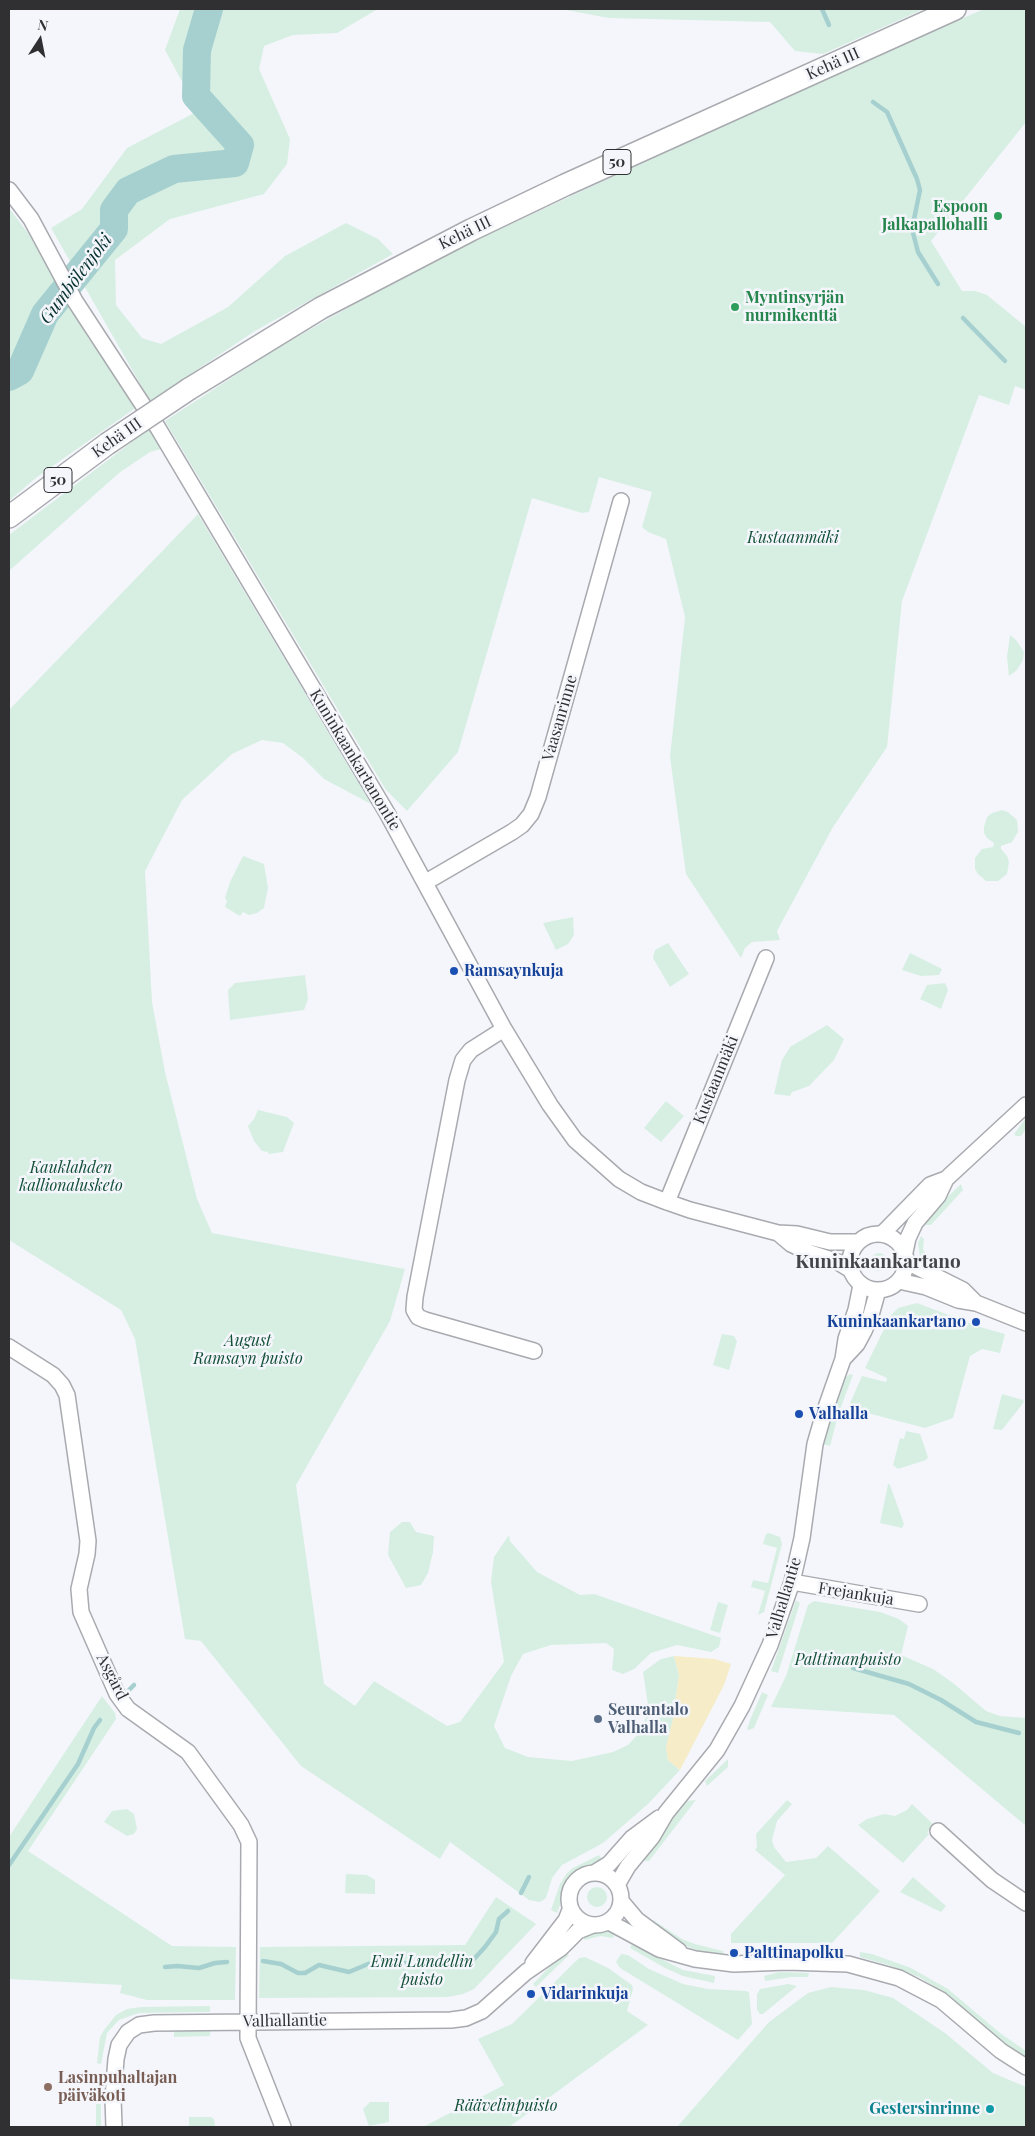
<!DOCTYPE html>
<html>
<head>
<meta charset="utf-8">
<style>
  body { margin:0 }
  #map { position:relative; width:1035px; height:2136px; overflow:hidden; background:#f4f6fb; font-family:"Playfair Display",serif }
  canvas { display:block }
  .frame { position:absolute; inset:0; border:10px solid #303032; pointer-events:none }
  .north { position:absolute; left:15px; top:15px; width:50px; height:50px; -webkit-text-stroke:4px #f4f6fb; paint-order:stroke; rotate:11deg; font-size:14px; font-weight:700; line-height:20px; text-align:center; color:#303032 }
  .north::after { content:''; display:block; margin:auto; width:18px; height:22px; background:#303032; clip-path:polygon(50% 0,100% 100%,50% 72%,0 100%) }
</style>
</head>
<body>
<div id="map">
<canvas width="1035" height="2136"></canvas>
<div class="frame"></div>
<div class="north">N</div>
</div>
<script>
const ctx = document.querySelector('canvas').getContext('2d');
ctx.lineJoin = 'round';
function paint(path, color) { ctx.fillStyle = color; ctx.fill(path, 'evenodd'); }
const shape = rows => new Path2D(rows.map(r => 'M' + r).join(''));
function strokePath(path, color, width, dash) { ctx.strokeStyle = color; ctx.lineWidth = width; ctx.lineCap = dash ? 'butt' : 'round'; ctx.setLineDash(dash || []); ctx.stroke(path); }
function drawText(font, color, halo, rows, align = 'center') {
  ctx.font = font + ' "Playfair Display",serif'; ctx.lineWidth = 5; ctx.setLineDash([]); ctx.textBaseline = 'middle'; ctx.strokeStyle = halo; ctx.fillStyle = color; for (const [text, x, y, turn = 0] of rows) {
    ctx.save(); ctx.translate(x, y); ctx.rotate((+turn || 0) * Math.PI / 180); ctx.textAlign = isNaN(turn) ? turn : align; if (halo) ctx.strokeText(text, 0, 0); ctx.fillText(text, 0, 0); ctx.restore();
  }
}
paint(shape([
  [180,9,378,9,337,33,293,35,264,46,259,69,290,139,287,164,264,194,170,219,115,260,116,305,142,338,161,344,228,307,285,256,346,223,378,239,393,254,255,331,150,401,51,228,82,209,127,148,198,111,165,50],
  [561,9,924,9,823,54,795,51,770,22,609,18],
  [984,9,1026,9,1026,122,931,241,962,291,975,291,987,295,1026,327,1026,390,1015,386,1009,405,979,395,902,601,887,747,833,827,777,931,780,940,752,942,745,948,741,958,686,874,670,757,685,617,666,539,648,532,642,527,652,492,599,477,589,512,582,513,532,498,458,752,407,811,386,790,165,421,274,350,423,265,816,82],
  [9,208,28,233,88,338,137,407,37,477,9,501],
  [149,429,161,449,150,452,119,473,9,571,9,535],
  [198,514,371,804,324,779,303,758,283,743,262,740,232,754,182,800,145,871,152,1002,165,1072,197,1199,212,1233,405,1269,390,1321,296,1485,324,1684,355,1706,374,1681,447,1726,460,1722,504,1662,491,1582,494,1557,509,1535,510,1541,537,1572,580,1595,594,1594,721,1638,719,1647,711,1652,677,1645,651,1653,634,1669,623,1674,612,1670,614,1649,606,1643,551,1645,523,1654,511,1676,494,1726,505,1748,528,1757,572,1761,613,1752,628,1745,643,1729,648,1705,643,1672,661,1659,674,1656,679,1675,673,1719,666,1747,668,1760,680,1770,648,1804,603,1843,562,1865,552,1878,546,1898,540,1902,529,1900,450,1842,440,1859,301,1766,201,1641,185,1639,135,1339,121,1310,9,1240,9,710],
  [1010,635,1016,640,1024,652,1023,660,1017,670,1009,676,1007,657],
  [1002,810,1008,812,1017,820,1018,832,1012,842,1001,846,1001,849,1007,856,1009,862,1007,874,998,881,986,881,978,874,975,869,975,858,982,849,993,847,994,843,987,838,984,833,984,827,987,817,992,813],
  [243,856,264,864,268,888,264,908,257,913,249,915,243,912,240,916,225,907,227,901,225,898,230,882],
  [573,917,574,935,568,944,556,950,543,923],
  [668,943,689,974,670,987,653,958,655,950],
  [910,953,942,969,939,975,921,976,902,970],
  [305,975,308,999,304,1010,230,1020,228,990,235,983],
  [945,983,948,990,941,1009,920,999,927,985],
  [827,1025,844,1039,834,1060,809,1086,792,1092,790,1096,774,1094,782,1060,790,1047],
  [666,1101,684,1116,661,1142,644,1128],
  [258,1110,287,1117,294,1123,283,1152,268,1154,268,1152,262,1151,254,1141,248,1126,254,1119],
  [1026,1118,1026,1129,1021,1136,1016,1136,1014,1134],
  [961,1184,963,1190,931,1225,925,1225,931,1213],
  [921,1236,924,1239,923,1249,930,1264,929,1267,920,1257,918,1243],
  '870 1262a9 9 0 1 1 18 0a9 9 0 1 1-18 0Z',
  [917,1303,980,1327,1005,1334,1000,1353,982,1349,970,1356,953,1418,925,1428,848,1408,862,1376,886,1382,887,1378,865,1368,891,1315,898,1308],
  [722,1334,734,1336,737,1341,729,1370,713,1365],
  [850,1374,853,1375,839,1412,830,1446,823,1444,845,1378],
  [1002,1394,1023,1400,1024,1402,1002,1430,993,1429],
  [906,1431,920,1434,928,1457,926,1460,898,1469,893,1465,900,1438,904,1439],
  [888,1484,890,1485,904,1524,902,1528,880,1523],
  [402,1522,410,1522,416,1532,434,1536,433,1552,428,1573,421,1585,406,1588,388,1555,390,1532],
  [769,1533,780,1537,782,1544,764,1612,758,1615,765,1591,751,1587,753,1580,768,1583,777,1548,763,1544,766,1534],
  [796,1600,800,1603,778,1673,771,1671],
  [814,1601,880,1612,899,1619,908,1626,901,1655,933,1669,953,1683,986,1711,1000,1716,1026,1718,1026,1826,894,1715,771,1707,786,1676,808,1605],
  [718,1602,728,1605,720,1633,710,1630],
  [762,1692,768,1695,754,1728,749,1730,747,1729,750,1720],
  [102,1696,115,1713,116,1719,28,1851,172,1946,236,1947,235,2000,147,2000,120,1993,122,1985,9,1979,9,1837],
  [728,1759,728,1767,707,1786,705,1781],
  [696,1800,649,1861,643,1861,643,1859,654,1842,687,1801],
  [787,1800,792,1804,777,1821,772,1840,774,1847,786,1862,816,1858,828,1846,880,1891,832,1943,731,1943,731,1934,785,1875,755,1850,757,1847,756,1834],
  [912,1804,934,1825,927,1832,929,1834,903,1863,858,1825,867,1819,884,1814,895,1816,907,1810],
  [127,1809,134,1814,137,1829,134,1834,127,1836,104,1822,112,1811],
  [599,1855,603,1861,581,1869,570,1878,557,1913,551,1910,560,1884,567,1873,573,1868],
  [346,1874,367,1875,375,1880,375,1894,345,1893],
  [913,1877,946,1906,941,1912,900,1892],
  '587 1897a10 10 0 1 1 20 0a10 10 0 1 1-20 0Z',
  [496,1897,536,1924,474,1989,463,1994,448,1997,259,1998,260,1947,465,1945],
  [653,1920,682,1939,695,1944,723,1951,723,1954,699,1951,676,1942,650,1924],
  [594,1932,608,1932,615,1934,613,1938,600,1936,585,1940,582,1936],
  [632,1944,683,1970,715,1976,714,1983,683,1976,665,1968,630,1948],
  [565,1951,569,1955,536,1987,533,1984],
  [860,1952,872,1954,911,1968,948,1989,1000,2033,1026,2051,1026,2058,1007,2045,935,1987,919,1977,888,1965,860,1957],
  [621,1954,628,1955,649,1969,683,1984,708,1989,746,1991,749,1992,752,2024,738,2040,620,1968,616,1962],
  [585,1957,608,1968,632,1985,633,1989,627,2011,648,2025,509,2127,423,2127,504,2085,478,2039,512,2024,575,1962,579,1958],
  [780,1972,809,1973,808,1977,792,1977,765,1981,764,1976],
  [788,1984,797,1986,763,2014,760,2014,757,2010,757,1994,760,1989],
  [831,1987,864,1990,893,1998,945,2033,993,2073,1026,2087,1026,2127,677,2127,769,2022,808,1993],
  [210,2006,210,2012,139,2013,119,2020,107,2033,101,2064,97,2063,100,2037,104,2030,116,2015,127,2009,141,2007],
  [192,2029,210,2029,210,2036,174,2037,174,2032],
  [370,2102,389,2102,389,2122,369,2126,363,2109],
  [96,2104,101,2104,101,2127,96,2127],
  [189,2117,211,2117,214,2119,215,2127,189,2127]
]), '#d7efe2');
paint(shape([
  [674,1656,715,1659,731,1664,724,1685,680,1770,668,1760,666,1747,673,1719,679,1675]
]), '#f6ecc7');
strokePath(shape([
  [822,9,829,25],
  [873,102,887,112,917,179,920,190,912,229,918,252,938,284],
  [963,318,1005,361],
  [853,1668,909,1684,941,1700,976,1722,1019,1733],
  [129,1690,134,1685],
  [9,1865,78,1764,94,1728,100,1720],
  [521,1893,529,1877],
  [263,1961,281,1964,298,1973,305,1973,319,1965,349,1972,368,1964,381,1962,391,1961,425,1966,449,1966,465,1963,474,1959,485,1947,496,1932,499,1919,508,1911],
  [165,1967,177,1966,199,1968,215,1963,227,1962]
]), '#a6d0cf', 4.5);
strokePath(shape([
  [9,377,20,371,45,314,114,229,114,210,128,191,174,169,235,163,240,145,196,96,197,50,209,9]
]), '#a6d0cf', 28);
const minor = shape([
  [9,190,31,219,75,301,158,428,387,813,504,1029,550,1105,575,1140,619,1179,641,1192,667,1202,690,1210,778,1233,797,1234,830,1242,858,1242],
  [426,882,512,832,522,825,531,814,538,797,621,501],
  [504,1029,471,1050,463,1060,457,1080,415,1297,414,1310,418,1317,425,1320,534,1351],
  [667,1202,766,958],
  [778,1233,791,1244,810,1253,838,1262,851,1270],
  '850 1262a28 28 0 1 1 56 0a28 28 0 1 1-56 0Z',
  [882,1234,930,1185,946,1179],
  [905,1252,908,1238,915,1223,938,1196,946,1179,1026,1105],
  [907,1262,963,1290,976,1303],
  [899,1281,926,1287,958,1300,976,1303,1026,1323],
  [9,1347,53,1375,62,1385,67,1395,88,1541,87,1554,79,1589,81,1612,117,1694,128,1709,188,1752,241,1825,249,1842,248,2038,283,2127],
  [843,1359,857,1344,864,1331,871,1315,878,1290],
  [792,1582,919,1604],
  [938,1831,992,1880,1026,1903],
  [596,1872,609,1864,632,1838,659,1818],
  '569 1899a26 26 0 1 1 52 0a26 26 0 1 1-52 0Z',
  [617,1885,628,1866,652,1837,666,1813,717,1750,742,1706,770,1645,792,1582,802,1538,815,1444,824,1413,843,1359,846,1339,856,1310,861,1285],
  [621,1901,637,1920,679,1951],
  [609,1922,659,1949,695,1959,734,1964,787,1962,848,1964,899,1978,941,2000,1001,2051,1026,2067],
  [533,1963,566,1920,570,1910],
  [114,2127,113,2098,116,2059,119,2045,128,2032,139,2025,154,2023,451,2020,466,2018,482,2011,526,1972,561,1948,578,1931,593,1925]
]);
const highway = shape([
  [189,389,321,308,471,230,565,185,955,9],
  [9,517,107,444]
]);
strokePath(minor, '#a8aaaf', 18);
strokePath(highway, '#a8aaaf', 24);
strokePath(minor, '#fff', 15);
strokePath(highway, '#fff', 21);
const highwayBridge = shape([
  [107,444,189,389]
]);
strokePath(highwayBridge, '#a8aaaf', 24, []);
strokePath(highwayBridge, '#fff', 21);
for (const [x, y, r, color] of [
  [998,216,5,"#2e9e5b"],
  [735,307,5,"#2e9e5b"],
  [454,971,5,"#1a4fb4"],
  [976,1322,5,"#1a4fb4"],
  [799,1414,5,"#1a4fb4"],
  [598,1719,5,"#5c6f8a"],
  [734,1953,5,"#1a4fb4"],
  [531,1994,5,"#1a4fb4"],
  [48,2087,5,"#8d6e63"],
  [990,2109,5,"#0f9aa8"]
]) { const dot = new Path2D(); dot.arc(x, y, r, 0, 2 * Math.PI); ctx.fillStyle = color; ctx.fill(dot); strokePath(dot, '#f4f6fb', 2); }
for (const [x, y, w] of [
  [617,162,28],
  [58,480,28]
]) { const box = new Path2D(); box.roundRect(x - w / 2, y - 12.5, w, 25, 4); ctx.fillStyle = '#f4f6fb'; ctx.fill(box); strokePath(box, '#303032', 1); }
drawText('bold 15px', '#303032', null, [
  ["50",617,162],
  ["50",58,480]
]);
drawText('16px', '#303032', '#f4f6fb', [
  ["Kehä III",833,64,-24],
  ["Kehä III",465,233,-26],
  ["Kehä III",117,438,-35],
  ["Vaasanrinne",560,718,-74],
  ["Kuninkaankartanontie",355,760,59],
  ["Kustaanmäki",716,1080,-68],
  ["Frejankuja",856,1594,9],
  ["Valhallantie",784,1598,-73],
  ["Asgård",112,1677,63],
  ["Valhallantie",285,2021,-1]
]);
drawText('bold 16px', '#27864d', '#f4f6fb', [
  ["Espoon",988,207],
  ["Jalkapallohalli",988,225],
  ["Myntinsyrjän",745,298,"left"],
  ["nurmikenttä",745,316,"left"]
], 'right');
drawText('italic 16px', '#124f37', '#f4f6fb', [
  ["Kustaanmäki",793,538],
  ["Kauklahden",71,1168],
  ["kallionalusketo",71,1186],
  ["August",248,1341],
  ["Ramsayn puisto",248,1359],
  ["Palttinanpuisto",848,1660],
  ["Emil Lundellin",422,1962],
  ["puisto",422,1980],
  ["Räävelinpuisto",506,2106]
]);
drawText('bold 16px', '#164399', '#f4f6fb', [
  ["Ramsaynkuja",464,971],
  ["Kuninkaankartano",966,1322,"right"],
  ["Valhalla",809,1414],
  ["Palttinapolku",744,1953],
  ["Vidarinkuja",541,1994]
], 'left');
drawText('bold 16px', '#4e5e75', '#f4f6fb', [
  ["Seurantalo",608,1710],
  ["Valhalla",608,1728]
], 'left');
drawText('bold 16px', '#785e54', '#f4f6fb', [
  ["Lasinpuhaltajan",58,2078],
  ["päiväkoti",58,2096]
], 'left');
drawText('bold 16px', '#0d838f', '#f4f6fb', [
  ["Gestersinrinne",980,2109]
], 'right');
drawText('italic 18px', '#073131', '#f4f6fb', [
  ["Gumbölenjoki",76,279,-53]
]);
drawText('bold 19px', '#444549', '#f4f6fb', [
  ["Kuninkaankartano",878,1262]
]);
</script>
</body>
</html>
